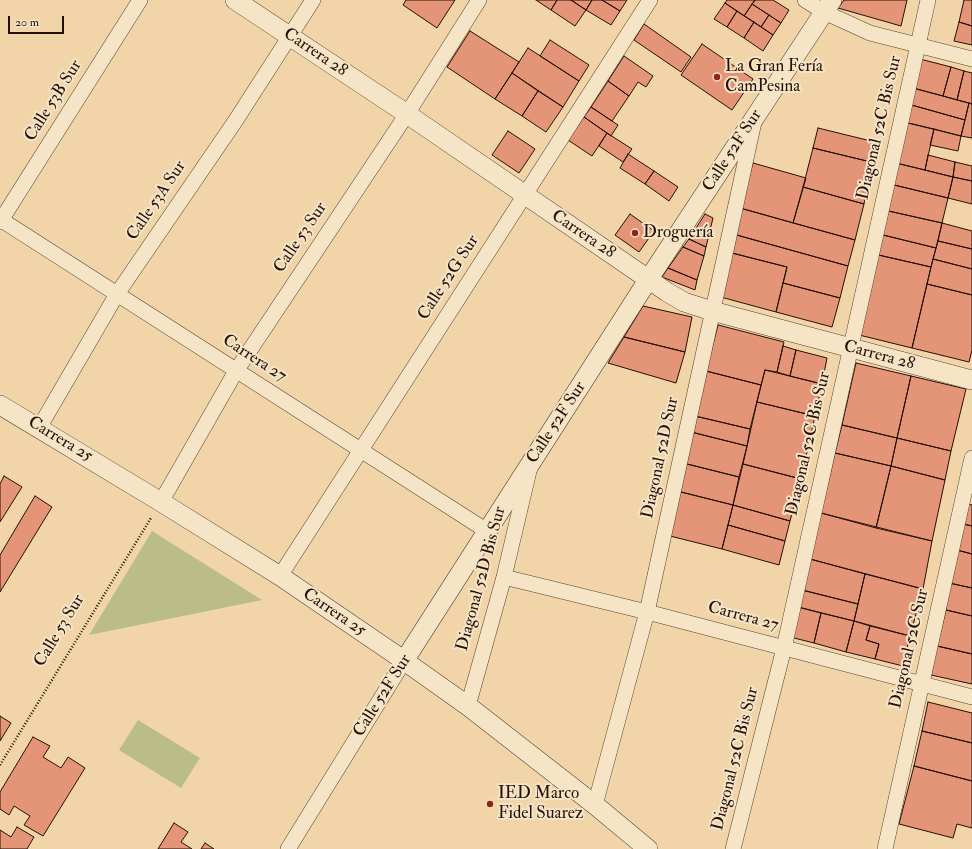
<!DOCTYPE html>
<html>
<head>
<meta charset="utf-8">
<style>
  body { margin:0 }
  #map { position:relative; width:972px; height:849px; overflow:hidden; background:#f1d5a9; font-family:"IM FELL Double Pica",serif }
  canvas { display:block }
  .scale { position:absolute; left:8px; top:16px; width:56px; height:18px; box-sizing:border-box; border:2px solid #260f05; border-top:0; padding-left:5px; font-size:12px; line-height:14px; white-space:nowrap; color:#260f05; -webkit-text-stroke:3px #f6e4c7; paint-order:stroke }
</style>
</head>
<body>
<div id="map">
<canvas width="972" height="849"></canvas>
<div class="scale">20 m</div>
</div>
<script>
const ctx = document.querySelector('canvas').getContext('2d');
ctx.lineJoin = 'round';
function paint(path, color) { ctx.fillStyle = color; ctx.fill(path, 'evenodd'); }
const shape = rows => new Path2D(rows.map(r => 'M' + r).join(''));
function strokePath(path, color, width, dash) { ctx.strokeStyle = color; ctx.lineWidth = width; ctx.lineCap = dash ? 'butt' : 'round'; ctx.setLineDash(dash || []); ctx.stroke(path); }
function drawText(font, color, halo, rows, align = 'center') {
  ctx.font = font + ' "IM FELL Double Pica",serif'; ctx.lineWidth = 4; ctx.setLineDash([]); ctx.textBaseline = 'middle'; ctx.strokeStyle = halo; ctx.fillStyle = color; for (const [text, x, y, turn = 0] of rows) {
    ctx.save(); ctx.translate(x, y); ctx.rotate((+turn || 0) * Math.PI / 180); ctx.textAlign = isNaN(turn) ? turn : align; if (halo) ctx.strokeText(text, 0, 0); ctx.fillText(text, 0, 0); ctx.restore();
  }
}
paint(shape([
  [152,531,262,600,89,635],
  [138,720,200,758,181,788,119,750]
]), '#babd88');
const building = shape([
  [406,0,455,0,437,28,403,5,406,0],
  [536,0,557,0,551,10,536,0],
  [557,0,571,0,586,10,575,26,551,10,557,0],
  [571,0,592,0,586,10,571,0],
  [592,0,602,0,620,11,611,25,586,10,592,0],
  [602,0,627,0,620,11,602,0],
  [727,0,755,0,744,16,725,3,727,0],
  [755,0,773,0,789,10,781,23,752,4,755,0],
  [844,0,907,0,901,26,838,8,844,0],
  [964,0,972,0,972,26,959,22,964,0],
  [725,3,737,11,727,27,714,19,725,3],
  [752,4,769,15,761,27,744,16,752,4],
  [737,11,754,22,744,38,727,27,737,11],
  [769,15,781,23,773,35,761,27,769,15],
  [754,22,773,35,763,51,744,38,754,22],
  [959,22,972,26,972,45,954,41,959,22],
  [644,24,691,57,681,72,634,40,644,24],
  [470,31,519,62,495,99,447,67,470,31],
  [550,40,589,65,579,81,540,56,550,40],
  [702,44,753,79,732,110,681,75,702,44],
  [528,48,579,81,563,107,512,73,528,48],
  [624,56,653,76,646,87,638,82,629,96,608,81,624,56],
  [920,59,951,67,943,96,913,88,920,59],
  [951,67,964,71,957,100,943,96,951,67],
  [964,71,972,73,972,104,957,100,964,71],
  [512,73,538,91,522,116,495,99,512,73],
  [608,81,629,96,612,121,591,107,608,81],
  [913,88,969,103,965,120,908,104,913,88],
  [538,91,563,107,546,132,522,116,538,91],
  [969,103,972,104,972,138,961,136,969,103],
  [908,104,965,120,961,136,904,122,908,104],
  [591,107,618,125,611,136,584,117,591,107],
  [584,117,607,133,592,156,568,140,584,117],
  [904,122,934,129,925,170,896,163,904,122],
  [818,128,875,142,871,162,813,148,818,128],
  [934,129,961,136,958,151,930,145,934,129],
  [508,131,535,149,519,173,492,155,508,131],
  [607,133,632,149,623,162,599,146,607,133],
  [813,148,871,162,864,204,803,187,813,148],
  [628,154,654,171,645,184,620,168,628,154],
  [928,155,955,162,953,177,925,170,928,155],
  [955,162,972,166,972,181,953,177,955,162],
  [753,163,806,178,793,223,740,208,753,163],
  [896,163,953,177,948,198,890,184,896,163],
  [654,171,678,187,669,201,645,184,654,171],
  [953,177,972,181,972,204,948,198,953,177],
  [890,184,948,198,942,223,884,210,890,184],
  [803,187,864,204,855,240,793,223,803,187],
  [740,208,855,240,848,266,733,234,740,208],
  [884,210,942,223,936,248,879,234,884,210],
  [630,214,654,231,639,252,615,235,630,214],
  [705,214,713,218,706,247,689,239,705,214],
  [942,223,972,231,972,249,938,241,942,223],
  [733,234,848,266,840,298,783,283,787,267,728,252,733,234],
  [879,234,936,248,931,267,874,254,879,234],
  [689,239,706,247,704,256,683,247,689,239],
  [938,241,972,249,972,269,933,259,938,241],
  [683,247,704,256,697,280,668,268,683,247],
  [728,252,787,267,776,312,717,296,728,252],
  [874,254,931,267,912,348,855,334,874,254],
  [933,259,972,269,972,295,927,284,933,259],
  [668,268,697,280,695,290,662,277,668,268],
  [783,283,840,298,832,327,776,312,783,283],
  [927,284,972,295,972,350,969,362,912,348,927,284],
  [643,306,692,317,685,352,624,337,643,306],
  [718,325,784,342,777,372,765,370,761,385,706,371,718,325],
  [624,337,685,352,676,383,608,363,624,337],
  [783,346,796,350,790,376,777,372,783,346],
  [796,350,827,358,822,384,790,376,796,350],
  [856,363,911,376,897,438,842,425,856,363],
  [765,370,822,384,815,416,757,402,765,370],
  [706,371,761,385,750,429,695,416,706,371],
  [911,376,966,389,951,451,897,438,911,376],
  [757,402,815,416,801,479,743,464,757,402],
  [695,416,750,429,747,446,691,432,695,416],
  [842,425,897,438,891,466,835,453,842,425],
  [691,432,747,446,739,477,683,463,691,432],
  [897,438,951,451,945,480,891,466,897,438],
  [835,453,891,466,876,528,821,513,835,453],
  [683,463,739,477,733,505,677,491,683,463],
  [743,464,801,479,790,521,733,505,743,464],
  [891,466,945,480,932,541,876,528,891,466],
  [4,476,22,487,0,522,0,484,4,476],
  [677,491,733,505,722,549,666,535,677,491],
  [35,496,52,507,0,592,0,555,35,496],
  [968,504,972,505,972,526,963,524,968,504],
  [733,505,790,521,785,541,728,525,733,505],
  [821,513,932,541,923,589,810,559,821,513],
  [963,524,972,526,972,554,957,550,963,524],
  [728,525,785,541,779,565,722,549,728,525],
  [957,550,972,554,972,588,949,583,957,550],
  [810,559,865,574,858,604,802,590,810,559],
  [865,574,923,589,910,636,854,621,865,574],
  [949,583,972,588,972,616,946,610,949,583],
  [802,590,858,604,854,621,798,607,802,590],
  [798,607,821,613,814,643,790,637,798,607],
  [946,610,972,616,972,654,937,646,946,610],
  [821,613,854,621,846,652,814,643,821,613],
  [854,621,870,626,866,640,879,644,875,659,846,652,854,621],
  [870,626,910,636,903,666,875,659,879,644,866,640,870,626],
  [937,646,972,654,972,684,931,675,937,646],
  [928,702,972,713,972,743,922,731,928,702],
  [0,716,11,723,0,741,0,716],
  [922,731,972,743,972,781,914,766,922,731],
  [33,737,50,746,43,757,61,768,68,757,85,768,43,836,24,825,30,816,14,806,9,815,0,809,0,792,33,737],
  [914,766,972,781,972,828,957,824,953,838,899,824,914,766],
  [174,823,188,832,181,842,192,849,158,849,174,823],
  [17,827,34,837,27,849,0,849,0,830,11,837,17,827],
  [205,843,214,849,201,849,205,843]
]);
paint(building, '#e49577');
strokePath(building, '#260f05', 1);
const minor = shape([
  [805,0,824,12,870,33,972,59],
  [0,219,487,531],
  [0,222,140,0],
  [39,428,117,294,236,120,313,0],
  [161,502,236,371,407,114,479,0],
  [280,576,650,0],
  [504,577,647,612,972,697],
  [468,706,504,577,529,471],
  [595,805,647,612,754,122],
  [288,849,404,661],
  [733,849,784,648,928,0],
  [885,849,972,458]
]);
const tertiary = shape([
  [235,0,407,114,667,292,684,302,712,311,972,380],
  [0,405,161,502,280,576,396,655,468,706,595,805,648,849],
  [404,661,648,280,832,0]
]);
strokePath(minor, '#59402e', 16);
strokePath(tertiary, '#59402e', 20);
strokePath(shape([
  [0,765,151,518]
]), '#260f05', 2.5, [1, 2]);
strokePath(minor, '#f6e4c7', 15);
strokePath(tertiary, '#f6e4c7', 19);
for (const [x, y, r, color] of [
  [717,77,4,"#8f2418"],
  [635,233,4,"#8f2418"],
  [490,804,4,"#8f2418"]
]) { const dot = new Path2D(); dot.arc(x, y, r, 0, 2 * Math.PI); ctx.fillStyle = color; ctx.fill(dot); strokePath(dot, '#f6e4c7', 1.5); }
drawText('17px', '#260f05', '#f6e4c7', [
  ["Carrera 28",315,53,34],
  ["Calle 53B Sur",54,101,-58],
  ["Diagonal 52C Bis Sur",880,128,-77],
  ["Calle 52F Sur",733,151,-57],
  ["Calle 53A Sur",157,201,-56],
  ["Carrera 28",583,235,34],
  ["Calle 53 Sur",301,238,-56],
  ["Calle 52G Sur",449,278,-57],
  ["Carrera 28",879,356,15],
  ["Carrera 27",254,359,33],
  ["Calle 52F Sur",557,423,-57],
  ["Carrera 25",60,440,31],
  ["Diagonal 52C Bis Sur",809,444,-77],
  ["Diagonal 52D Sur",661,458,-78],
  ["Diagonal 52D Bis Sur",482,579,-75],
  ["Carrera 25",334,613,34],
  ["Carrera 27",743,617,15],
  ["Calle 53 Sur",60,631,-59],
  ["Diagonal 52C Sur",910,649,-77],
  ["Calle 52F Sur",383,696,-58],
  ["Diagonal 52C Bis Sur",736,759,-76]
]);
drawText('17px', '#260f05', '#f6e4c7', [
  ["La Gran Fería",725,67],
  ["CamPesina",725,87],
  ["Droguería",643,233],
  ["IED Marco",498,794],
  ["Fidel Suarez",498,814]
], 'left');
</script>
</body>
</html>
